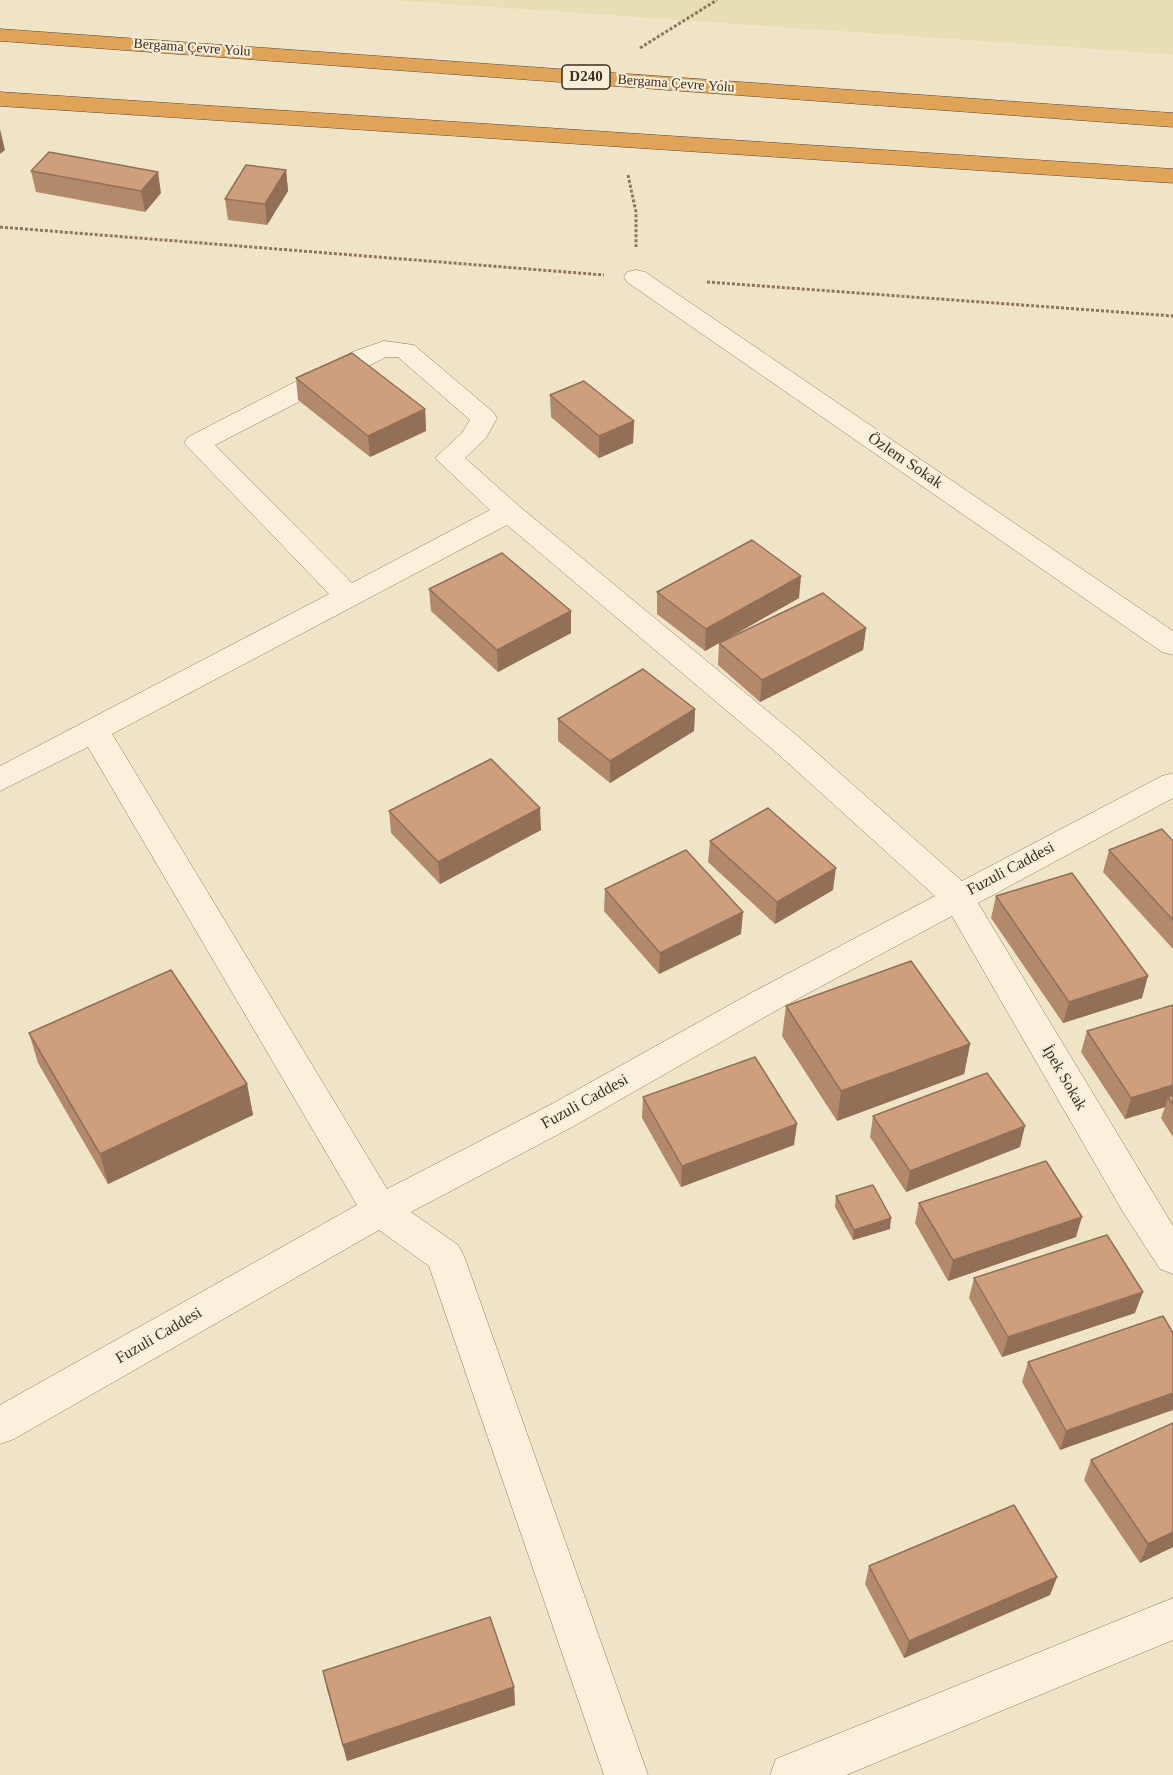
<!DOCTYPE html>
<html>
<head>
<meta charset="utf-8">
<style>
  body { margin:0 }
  canvas { display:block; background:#f0e4c8 }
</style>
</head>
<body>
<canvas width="1173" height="1775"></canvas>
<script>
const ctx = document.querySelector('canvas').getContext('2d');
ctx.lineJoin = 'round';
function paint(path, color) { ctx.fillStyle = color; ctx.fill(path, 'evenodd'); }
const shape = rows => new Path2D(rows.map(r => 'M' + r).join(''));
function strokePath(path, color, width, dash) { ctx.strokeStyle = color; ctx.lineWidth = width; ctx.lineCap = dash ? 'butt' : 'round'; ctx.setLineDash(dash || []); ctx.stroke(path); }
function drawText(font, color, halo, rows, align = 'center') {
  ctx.font = font + ' Georgia,serif'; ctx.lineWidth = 4.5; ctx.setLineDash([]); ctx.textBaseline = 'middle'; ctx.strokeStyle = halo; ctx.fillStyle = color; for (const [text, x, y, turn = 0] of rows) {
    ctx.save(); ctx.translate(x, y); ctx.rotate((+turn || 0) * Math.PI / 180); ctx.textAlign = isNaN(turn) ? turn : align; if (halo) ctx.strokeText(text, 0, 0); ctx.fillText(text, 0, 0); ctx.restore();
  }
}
paint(shape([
  [393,0,1173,0,1173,55,1125,51]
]), '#e6deb5');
const minor = shape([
  [636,270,645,272,1173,631,1173,655,1162,652,627,282,624,277,627,272,636,270],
  [384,341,414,345,493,412,497,418,486,438,465,458,519,506,800,738,962,881,1162,776,1173,773,1173,798,978,903,1173,1226,1173,1274,1160,1269,1123,1212,952,916,777,1010,574,1126,411,1212,458,1245,464,1256,648,1775,604,1775,429,1266,379,1230,14,1439,0,1444,0,1405,357,1205,88,747,0,791,0,766,329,594,184,443,188,437,355,351,384,341],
  [386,357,398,357,470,420,462,433,435,458,490,510,352,583,215,445,386,357],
  [507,525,778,754,935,896,753,992,548,1106,387,1189,112,734,507,525],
  [1173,1598,1173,1640,846,1775,770,1775,776,1759,1173,1598]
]);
const highway = shape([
  [0,29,1173,113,1173,127,0,41,0,29],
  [0,92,1173,169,1173,183,0,106,0,92]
]);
strokePath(minor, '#8d765c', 1);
strokePath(highway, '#5b4430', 1);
strokePath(shape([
  [640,48,717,0],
  [628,175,636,212,636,247],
  [0,227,604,275],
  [707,282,1173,316]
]), '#8d765c', 3, [3, 2]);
paint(minor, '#faf1dc');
paint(highway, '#e0a458');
paint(shape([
  [286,170,288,191,267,225,228,220,225,199],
  [31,171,161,193,145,212,36,192],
  [296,378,425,409,426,431,370,457,298,400],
  [550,395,634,421,633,443,599,458,551,417],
  [429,589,571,611,571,633,498,672,431,611],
  [657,592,799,598,720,643,866,628,863,650,760,702,718,665,719,643,705,651,657,614],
  [695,709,694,731,610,783,558,741,558,719],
  [389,811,541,830,440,884,391,833],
  [710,841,833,890,775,924,708,862],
  [1173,841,1173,949,1103,872,1109,850],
  [605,889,741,934,659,974,604,911],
  [996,896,1142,998,1063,1023,991,918],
  [1173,1005,1173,1137,1161,1118,1165,1107,1125,1119,1081,1052,1087,1031],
  [786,1006,970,1044,964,1074,837,1121,782,1036],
  [29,1033,247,1084,253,1115,108,1184,38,1063],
  [643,1097,794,1145,681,1187,642,1118],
  [873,1116,1020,1147,906,1192,870,1137],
  [836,1196,890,1229,853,1240,835,1207],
  [919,1203,1076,1237,948,1281,915,1223],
  [974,1278,1135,1313,1002,1357,969,1298],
  [1163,1316,1060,1450,1022,1382,1028,1362],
  [1173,1423,1173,1547,1140,1563,1084,1480,1091,1460],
  [869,1566,1057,1577,1050,1595,904,1658,865,1584],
  [323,1671,514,1687,515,1705,347,1761,327,1689]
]), '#b2896c');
paint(shape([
  [0,129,5,150,0,154],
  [286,170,288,191,267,225,265,204],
  [158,172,161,193,145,212,141,191],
  [425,409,426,431,370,457,368,436],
  [634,421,633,443,599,458,599,436],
  [801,576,799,598,705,651,706,629],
  [571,611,571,633,498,672,497,650],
  [866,628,863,650,760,702,762,680],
  [695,709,694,731,610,783,610,761],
  [540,808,541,830,440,884,438,862],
  [836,868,833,890,775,924,777,902],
  [743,912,741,934,659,974,660,953],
  [1148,976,1142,998,1063,1023,1069,1002],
  [970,1044,964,1074,837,1121,841,1091],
  [247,1084,253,1115,108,1184,100,1154],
  [1173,1085,1173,1104,1168,1097,1165,1107,1125,1119,1131,1098],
  [797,1124,794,1145,681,1187,682,1166],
  [1025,1126,1020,1147,906,1192,910,1171],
  [1082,1217,1076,1237,948,1281,953,1260],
  [891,1218,890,1229,853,1240,854,1230],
  [1143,1292,1135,1313,1002,1357,1008,1337],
  [1173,1393,1173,1410,1060,1450,1066,1431],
  [1173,1532,1173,1547,1140,1563,1148,1544],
  [1057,1577,1050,1595,904,1658,909,1641],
  [514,1687,515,1705,347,1761,343,1745]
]), '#916f58');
const building = shape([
  [49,152,158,172,141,191,31,171,49,152],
  [246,165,286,170,265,204,225,199,246,165],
  [352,353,425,409,368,436,296,378,352,353],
  [584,381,634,421,599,436,550,395,584,381],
  [752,540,801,576,706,629,657,592,752,540],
  [502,553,571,611,497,650,429,589,502,553],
  [823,593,866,628,762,680,719,643,823,593],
  [643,669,695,709,610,761,558,719,643,669],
  [491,759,540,808,438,862,389,811,491,759],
  [768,808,836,868,777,902,710,841,768,808],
  [1162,829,1173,841,1173,920,1109,850,1162,829],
  [686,850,743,912,660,953,605,889,686,850],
  [1072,873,1148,976,1069,1002,996,896,1072,873],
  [911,961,970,1044,841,1091,786,1006,911,961],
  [171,970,247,1084,100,1154,29,1033,171,970],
  [1173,1005,1173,1085,1131,1098,1087,1031,1173,1005],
  [755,1057,797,1124,682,1166,643,1097,755,1057],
  [987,1073,1025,1126,910,1171,873,1116,987,1073],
  [1173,1095,1173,1105,1168,1097,1173,1095],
  [1046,1161,1082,1217,953,1260,919,1203,1046,1161],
  [873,1185,891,1218,854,1230,836,1196,873,1185],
  [1107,1235,1143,1292,1008,1337,974,1278,1107,1235],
  [1163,1316,1173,1333,1173,1393,1066,1431,1028,1362,1163,1316],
  [1173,1423,1173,1532,1148,1544,1091,1460,1173,1423],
  [1014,1505,1057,1577,909,1641,869,1566,1014,1505],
  [490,1617,514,1687,343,1745,323,1671,490,1617]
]);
paint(building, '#cf9f7d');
strokePath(building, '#916f58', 1.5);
drawText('14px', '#3d2e20', '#f7eed8', [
  ["Bergama Çevre Yolu",192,48,4],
  ["Bergama Çevre Yolu",676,84,4]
]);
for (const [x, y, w] of [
  [586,77,48]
]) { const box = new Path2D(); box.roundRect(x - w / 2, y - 12, w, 24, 4.5); ctx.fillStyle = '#f7eed8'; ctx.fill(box); strokePath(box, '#3d2e20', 1.5); }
drawText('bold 15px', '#3d2e20', null, [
  ["D240",586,77]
]);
drawText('16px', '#3d2e20', '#f7eed8', [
  ["Özlem Sokak",905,461,34],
  ["Fuzuli Caddesi",1011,869,-28],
  ["İpek Sokak",1064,1078,60],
  ["Fuzuli Caddesi",585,1102,-29],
  ["Fuzuli Caddesi",159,1336,-30]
]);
</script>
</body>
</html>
